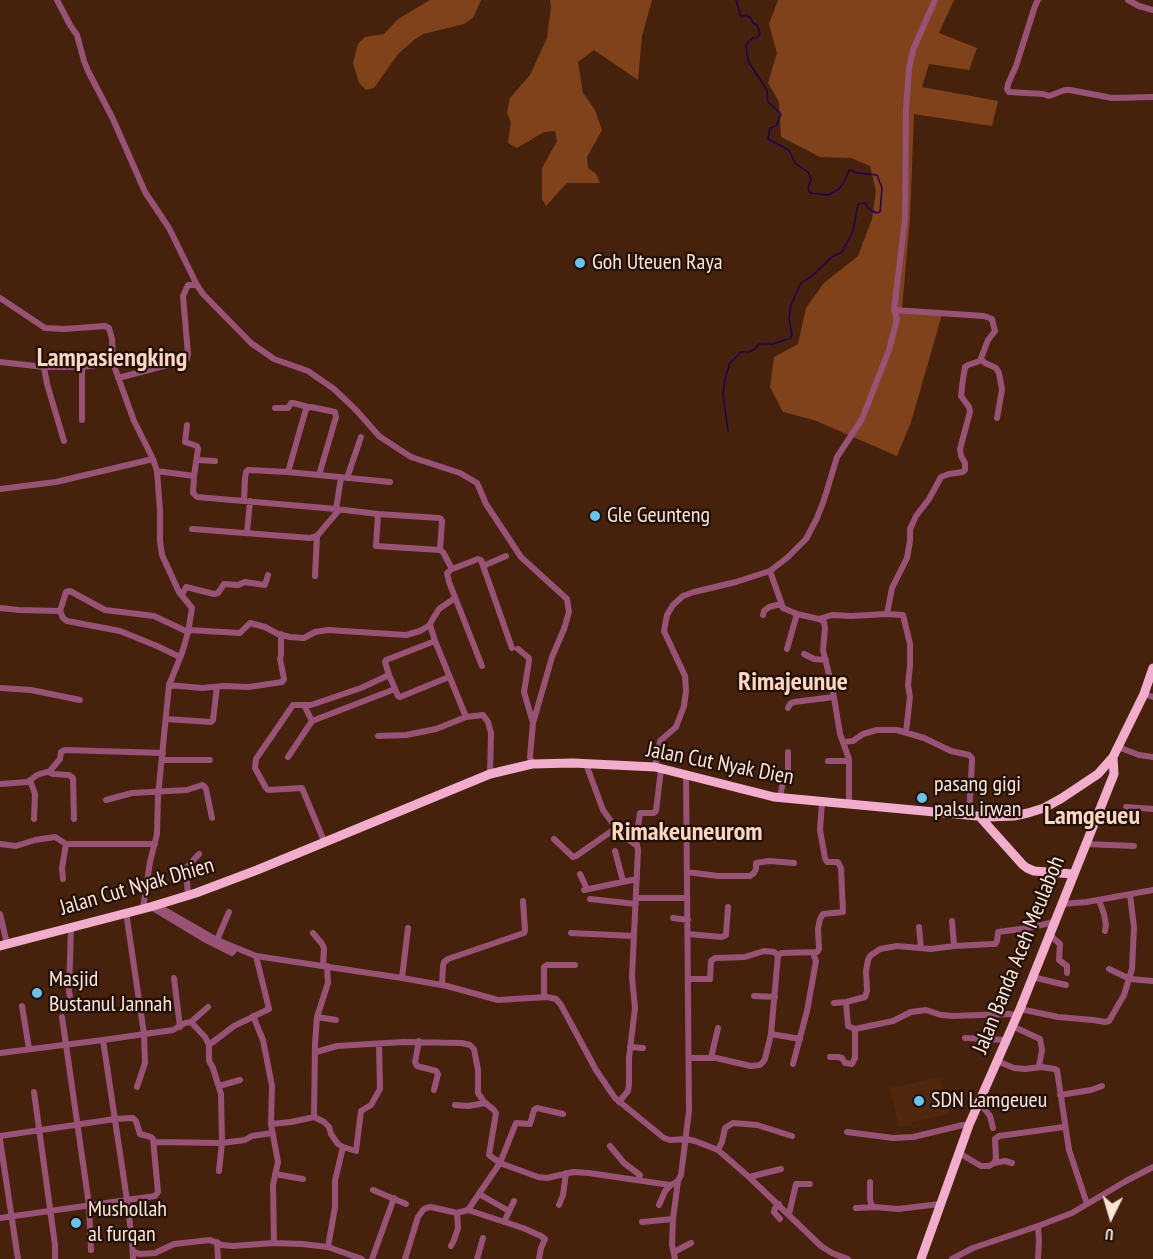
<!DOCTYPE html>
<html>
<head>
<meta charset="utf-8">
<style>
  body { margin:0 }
  #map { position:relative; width:1153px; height:1259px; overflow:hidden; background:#46220d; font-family:"PT Sans Narrow",sans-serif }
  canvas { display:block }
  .north { position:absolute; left:1081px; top:1187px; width:60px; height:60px; -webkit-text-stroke:4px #211108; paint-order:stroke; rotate:185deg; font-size:16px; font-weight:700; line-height:24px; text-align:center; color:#fce4d8 }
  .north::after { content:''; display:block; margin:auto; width:21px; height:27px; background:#fce4d8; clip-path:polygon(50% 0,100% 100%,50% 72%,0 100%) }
</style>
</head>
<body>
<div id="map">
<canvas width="1153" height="1259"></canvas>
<div class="north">U</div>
</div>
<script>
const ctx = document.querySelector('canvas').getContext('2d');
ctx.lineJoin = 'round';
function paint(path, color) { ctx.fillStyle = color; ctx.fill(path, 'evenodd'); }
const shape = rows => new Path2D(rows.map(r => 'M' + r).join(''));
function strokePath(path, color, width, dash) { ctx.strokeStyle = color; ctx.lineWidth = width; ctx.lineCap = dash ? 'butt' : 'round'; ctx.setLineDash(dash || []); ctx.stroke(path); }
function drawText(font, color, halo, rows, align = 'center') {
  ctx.font = font + ' "PT Sans Narrow",sans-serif'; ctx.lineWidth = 4.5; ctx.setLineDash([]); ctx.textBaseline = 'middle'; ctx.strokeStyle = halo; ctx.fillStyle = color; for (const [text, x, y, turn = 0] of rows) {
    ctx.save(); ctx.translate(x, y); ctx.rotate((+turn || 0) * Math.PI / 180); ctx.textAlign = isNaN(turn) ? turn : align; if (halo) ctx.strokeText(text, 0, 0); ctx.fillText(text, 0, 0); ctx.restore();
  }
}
paint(shape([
  [940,1077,949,1114,911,1122,912,1125,899,1128,890,1088]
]), '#51270d');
paint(shape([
  [430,0,481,0,473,18,464,24,423,34,414,40,398,54,374,88,366,90,359,83,353,63,358,44,365,37,384,34,398,19],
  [550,0,652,0,642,36,638,80,594,50,578,62,583,93,595,110,602,130,587,157,588,168,596,174,600,183,567,183,546,206,542,199,542,168,557,141,555,131,544,132,517,148,508,143,511,122,507,113,510,98,530,75,547,38,551,7],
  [778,0,954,0,939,33,977,48,969,70,929,64,922,87,998,101,992,126,914,114,910,219,902,308,943,311,911,422,897,456,814,420,783,412,770,387,774,357,798,344,806,308,824,283,858,256,872,219,876,191,870,166,851,158,820,157,781,137,779,102,768,83,777,53,769,24]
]), '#80421b');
strokePath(shape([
  [728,431,723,394,725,379,730,363,741,352,749,352,755,349,759,344,773,344,791,338,792,334,789,319,791,305,801,283,812,276,832,257,842,252,853,231,858,204,865,203,868,208,876,213,880,212,882,188,877,175,858,173,849,170,845,180,839,189,829,195,810,193,808,189,811,179,808,172,795,163,789,150,768,139,770,128,776,126,781,114,768,102,767,90,748,61,746,45,752,38,757,38,760,33,757,25,753,23,751,18,746,15,741,17,736,0]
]), '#210055', 1.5);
strokePath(shape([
  [57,0,70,25,77,35,84,61,88,71,113,119,145,192,169,228,197,285,203,294,251,343,274,359,308,371,334,389,356,410,379,436,388,442,411,457,460,473,477,483,486,504,521,557,567,599,569,612,564,629,552,657,533,723,530,757,532,764],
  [1038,0,1035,6,1016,66,1008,84,1007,89,1009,92,1043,94,1049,96,1065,90,1070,90,1112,98,1153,97],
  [1128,0,1139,6,1153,10],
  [0,298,45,328,64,329,105,326,109,328,112,339,113,363,134,421,153,459,56,482,0,489],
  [981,359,985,363,996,368,999,373,1002,390,997,418],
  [0,362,44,367,82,367,113,363],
  [44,367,47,384,64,441],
  [82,367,82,420],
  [118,378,183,361,187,359,188,354,183,296,188,285,197,285],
  [275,408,288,408,291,403,293,403,308,407],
  [187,425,185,442,197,446,198,449,194,476],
  [197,460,215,461],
  [157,471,194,476,193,493,197,497,336,509,378,514,439,518,441,519,442,521,440,550],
  [288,472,306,409,311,407,335,412,336,417,319,475],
  [347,478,361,437],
  [244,500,245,479,246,472,248,470,288,472,390,482],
  [336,509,341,478],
  [378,514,376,546,440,550,443,552,452,569,478,559,481,560,512,648],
  [192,529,310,538,317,536,339,510],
  [247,532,250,501],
  [483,566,506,556],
  [452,569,447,573,449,582,482,666],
  [770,571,783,608,797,614,819,619,824,622,825,628,823,650,833,691,840,734,849,759,849,805],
  [315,576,317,536],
  [182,595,186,587,214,594,218,593,224,584,238,585,245,582,265,585,268,575],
  [455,598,439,609,431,622,430,625,435,641,466,717,483,715,488,722,491,733,490,774],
  [0,608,19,610,60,611,66,592,70,591,105,610,154,616,188,632],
  [60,611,63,618,67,621,120,631,157,646,180,657],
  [887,614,892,588,907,558,910,541,910,529,916,516,929,499,941,477,949,474,963,472,965,470,965,463,961,456,960,449,970,412,969,407,961,396,963,379,965,367,968,365,980,361,988,340,995,331,992,319,984,316,894,310],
  [763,615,764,611,769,607,781,604],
  [819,619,832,615,851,616,887,614,903,615,910,644,910,666,908,685,910,697,906,732],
  [189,630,240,633,250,623,265,627,278,634,290,637,304,638,315,632,328,630,406,635,420,631,430,625],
  [435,641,386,660,385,662,389,675,398,696,400,697,449,677],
  [518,649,529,658,529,661,524,692,533,723],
  [787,649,797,614],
  [804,654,814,659,826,660],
  [169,685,202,688,224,686,249,687,282,682,284,679,280,659,281,655,281,634],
  [0,688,31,690,80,700],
  [1144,694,1153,697],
  [304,705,312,721],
  [788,708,790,704,794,702,834,697],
  [166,719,211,722,213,720,217,687],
  [378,736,406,735,436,729,466,717],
  [844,742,853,741,863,734,877,730,897,730,924,738,951,751,969,755,972,758,972,761,969,816],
  [1118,747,1139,755,1153,757],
  [288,757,312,721,395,689],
  [162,760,210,760],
  [828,761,849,761],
  [586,764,603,810,616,828,627,839,636,845],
  [655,767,660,741,676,727,684,706,686,691,685,676,664,631,667,615,673,605,683,596,694,592,736,582,770,571,788,557,806,539,817,518,824,500,837,457,862,419,889,350,897,319,894,310,905,219,906,109,909,69,913,50,935,0],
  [48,772,53,774,69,775,73,778,74,819],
  [30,780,35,794,34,819],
  [0,784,28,782,37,775,50,771,60,759,61,752,65,750,163,753],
  [780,797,783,782,788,771,788,752],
  [106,800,132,793,187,790,202,785,204,786,206,789,212,818],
  [1126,807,1153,809],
  [554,839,573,857,576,856,616,828],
  [324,841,302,788,268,790,266,788,255,768,256,759,293,705,311,705,361,688,389,675],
  [0,844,16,846,35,840,55,837,66,844,155,844],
  [1086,844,1134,846],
  [615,851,623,881],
  [687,872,718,876,750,876,754,873,756,869,756,863,769,861,794,863],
  [580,874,587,889],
  [63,879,62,868,66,844],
  [584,890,637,879],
  [188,895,186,868,199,854],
  [636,898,687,898],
  [590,899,636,904],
  [1099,900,1104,914,1106,925,1105,931],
  [1061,904,1087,902,1153,890],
  [156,905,217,940,256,956,402,978,447,986,498,1000,547,997,556,999,561,1005,596,1070,615,1098,664,1138,670,1140,686,1139,695,1141,718,1150,749,1177,821,1246,832,1253,848,1259],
  [151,907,204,939,232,953,235,949],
  [143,908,150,862,157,834,158,796,169,685,182,653,188,632,192,608,179,592,162,555,160,541,160,511,157,471,153,459],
  [126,912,144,1034,145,1063,137,1087],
  [0,914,7,944],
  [673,918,688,920],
  [952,921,954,946],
  [71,927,69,991,70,998,76,1008],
  [919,927,921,948],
  [313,933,322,944,324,948,323,965],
  [571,933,634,936],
  [688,934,722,937,726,935,728,907],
  [1050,935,1060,944,1059,960,1067,966,1067,973],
  [217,940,229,912],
  [1109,969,1130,979,1153,981],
  [1032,977,1066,985],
  [174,978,180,1027],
  [402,978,408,928],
  [688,979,710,979,711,961,715,958,745,957,764,951,774,952,778,955],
  [442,985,443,966,444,962,448,959,524,933,525,930,523,901],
  [754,996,775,997],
  [544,997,544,967,547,965,575,965],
  [846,1002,848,1026,855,1029],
  [834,1003,846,1002,865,997,867,991,866,971,868,960,870,956,880,949,897,946,931,949,954,946,993,944,995,944,997,941,998,932,1028,928,1054,922],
  [22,1006,29,1049],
  [1020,1009,1058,1017,1093,1020,1105,1022,1109,1021,1124,995,1132,969,1134,927,1130,895],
  [253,1016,263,1040,272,1086,271,1124,278,1162,273,1185,274,1243],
  [62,1017,89,1205,91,1250],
  [317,1017,336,1020],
  [191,1022,208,1007],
  [1012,1026,1040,1039,1042,1050,1039,1066,1041,1067,1055,1069,1057,1070,1069,1150,1087,1204],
  [771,1034,800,1039],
  [965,1038,1007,1040],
  [103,1040,127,1200,132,1240,133,1259],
  [419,1041,415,1062,417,1066,436,1071,438,1074,434,1090],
  [209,1045,234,1026,269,1009,256,956],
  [630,1047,643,1048],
  [316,1052,337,1046,403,1042,462,1043,470,1045,474,1049,478,1070,478,1093,485,1103,493,1109,496,1113,489,1155,500,1163,516,1123,530,1124,534,1110,537,1108,563,1114],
  [0,1053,103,1040,173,1030,185,1023,191,1022,205,1037,209,1045,209,1061,213,1068,221,1094,222,1143,219,1171],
  [830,1057,838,1057,842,1058,845,1063,852,1064,855,1058,855,1029,893,1021,911,1012,926,1010,941,1015,953,1016,1008,1014,1017,1015],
  [689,1058,716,1058,751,1066,760,1065,763,1062,765,1059,771,1034,778,955,782,953,817,952,819,949,818,929,820,919,823,914,843,912,841,868,838,862,827,862,825,858,820,830,822,802],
  [711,1058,718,1028],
  [997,1061,1014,1068,1025,1069,1041,1067],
  [793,1064,807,1011,816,961,813,953],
  [219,1086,240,1080],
  [34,1092,55,1245,55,1259],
  [1060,1095,1091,1090,1102,1086],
  [619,1102,628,1091,629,1085,629,1058,635,1008,632,977,638,850,636,840,640,813,654,813,656,811,661,769],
  [979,1102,990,1116,993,1128],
  [455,1105,468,1106,486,1103],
  [314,1117,324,1122,329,1127,331,1134,338,1144,343,1147,356,1151,361,1111,371,1105,380,1089,379,1044],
  [271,1124,291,1122,314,1117,315,1044,317,1017,328,983,327,966],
  [847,1132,893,1138,913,1137,963,1125,969,1125],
  [0,1136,115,1119,133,1118,136,1121,140,1134,151,1137,153,1139,158,1192,155,1196,0,1218],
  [0,1140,18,1259],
  [155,1142,222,1143,245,1140,252,1136,272,1133],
  [610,1146,624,1163,640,1175,638,1180],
  [718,1150,722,1142,725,1128,733,1123,757,1125,792,1136],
  [959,1153,981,1166,989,1166,994,1163,996,1159,995,1139,999,1136,1064,1127],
  [994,1163,1005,1161,1012,1163],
  [275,1174,303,1179],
  [749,1177,781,1169],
  [870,1182,870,1199,872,1207],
  [373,1190,406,1204],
  [479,1194,509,1211],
  [779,1204,775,1208,774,1212,780,1219],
  [559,1205,563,1195,566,1173],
  [659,1205,665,1191,671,1185],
  [856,1208,875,1207,898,1209,940,1204],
  [468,1210,523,1228,541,1236,545,1239,541,1248,539,1259],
  [789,1214,796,1184,810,1184],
  [504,1222,514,1201],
  [642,1222,673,1219],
  [217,1242,218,1259],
  [451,1246,454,1240,458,1228,457,1213],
  [328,1247,335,1207,335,1181,343,1147],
  [133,1252,140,1254,155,1253,174,1244,210,1240,222,1245,232,1246,274,1243,302,1244,328,1247,362,1259],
  [674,1252,691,1243],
  [372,1259,394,1198],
  [405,1259,418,1217,423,1210,426,1208,431,1207,457,1213,468,1210,500,1163,538,1177,547,1178,573,1172,589,1173,663,1184,671,1185,678,1181,681,1175,689,1111,686,775],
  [477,1259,483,1238],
  [675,1259,672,1245,673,1219,678,1181],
  [952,1259,973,1248,1038,1226,1072,1213,1126,1181,1153,1167],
  [1038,1259,1039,1241,1038,1226]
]), '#985276', 6);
strokePath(shape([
  [980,817,1023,865,1027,868,1034,871,1073,874],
  [0,946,150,907,196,893,257,870,490,774,532,764,573,763,655,767,774,797,988,817,1014,816,1028,813,1044,808,1062,798,1098,774,1113,757],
  [921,1259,969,1125,1020,1009,1114,774,1113,757,1144,694,1153,668]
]), '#f2adcd', 9);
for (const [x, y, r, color] of [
  [580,263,6,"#66c4ef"],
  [595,516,6,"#66c4ef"],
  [922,798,6,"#66c4ef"],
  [37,993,6,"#66c4ef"],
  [919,1101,6,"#66c4ef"],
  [76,1223,6,"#66c4ef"]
]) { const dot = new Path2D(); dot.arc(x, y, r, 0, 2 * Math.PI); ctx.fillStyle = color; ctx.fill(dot); strokePath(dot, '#211108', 2); }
drawText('22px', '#fce4d8', '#211108', [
  ["Goh Uteuen Raya",592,263],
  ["Gle Geunteng",607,516],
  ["pasang gigi",934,785],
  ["palsu irwan",934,810],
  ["Masjid",49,980],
  ["Bustanul Jannah",49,1005],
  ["SDN Lamgeueu",931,1101],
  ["Mushollah",88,1210],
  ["al furqan",88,1235]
], 'left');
drawText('22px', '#fce4d8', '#211108', [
  ["Jalan Cut Nyak Dien",720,764,11],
  ["Jalan Cut Nyak Dhien",137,887,-16],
  ["Jalan Banda Aceh Meulaboh",1019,955,-68]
]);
drawText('bold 26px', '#fcd6c2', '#211108', [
  ["Lampasiengking",112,359],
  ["Rimajeunue",793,683],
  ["Lamgeueu",1092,817],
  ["Rimakeuneurom",687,833]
]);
</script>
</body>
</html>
